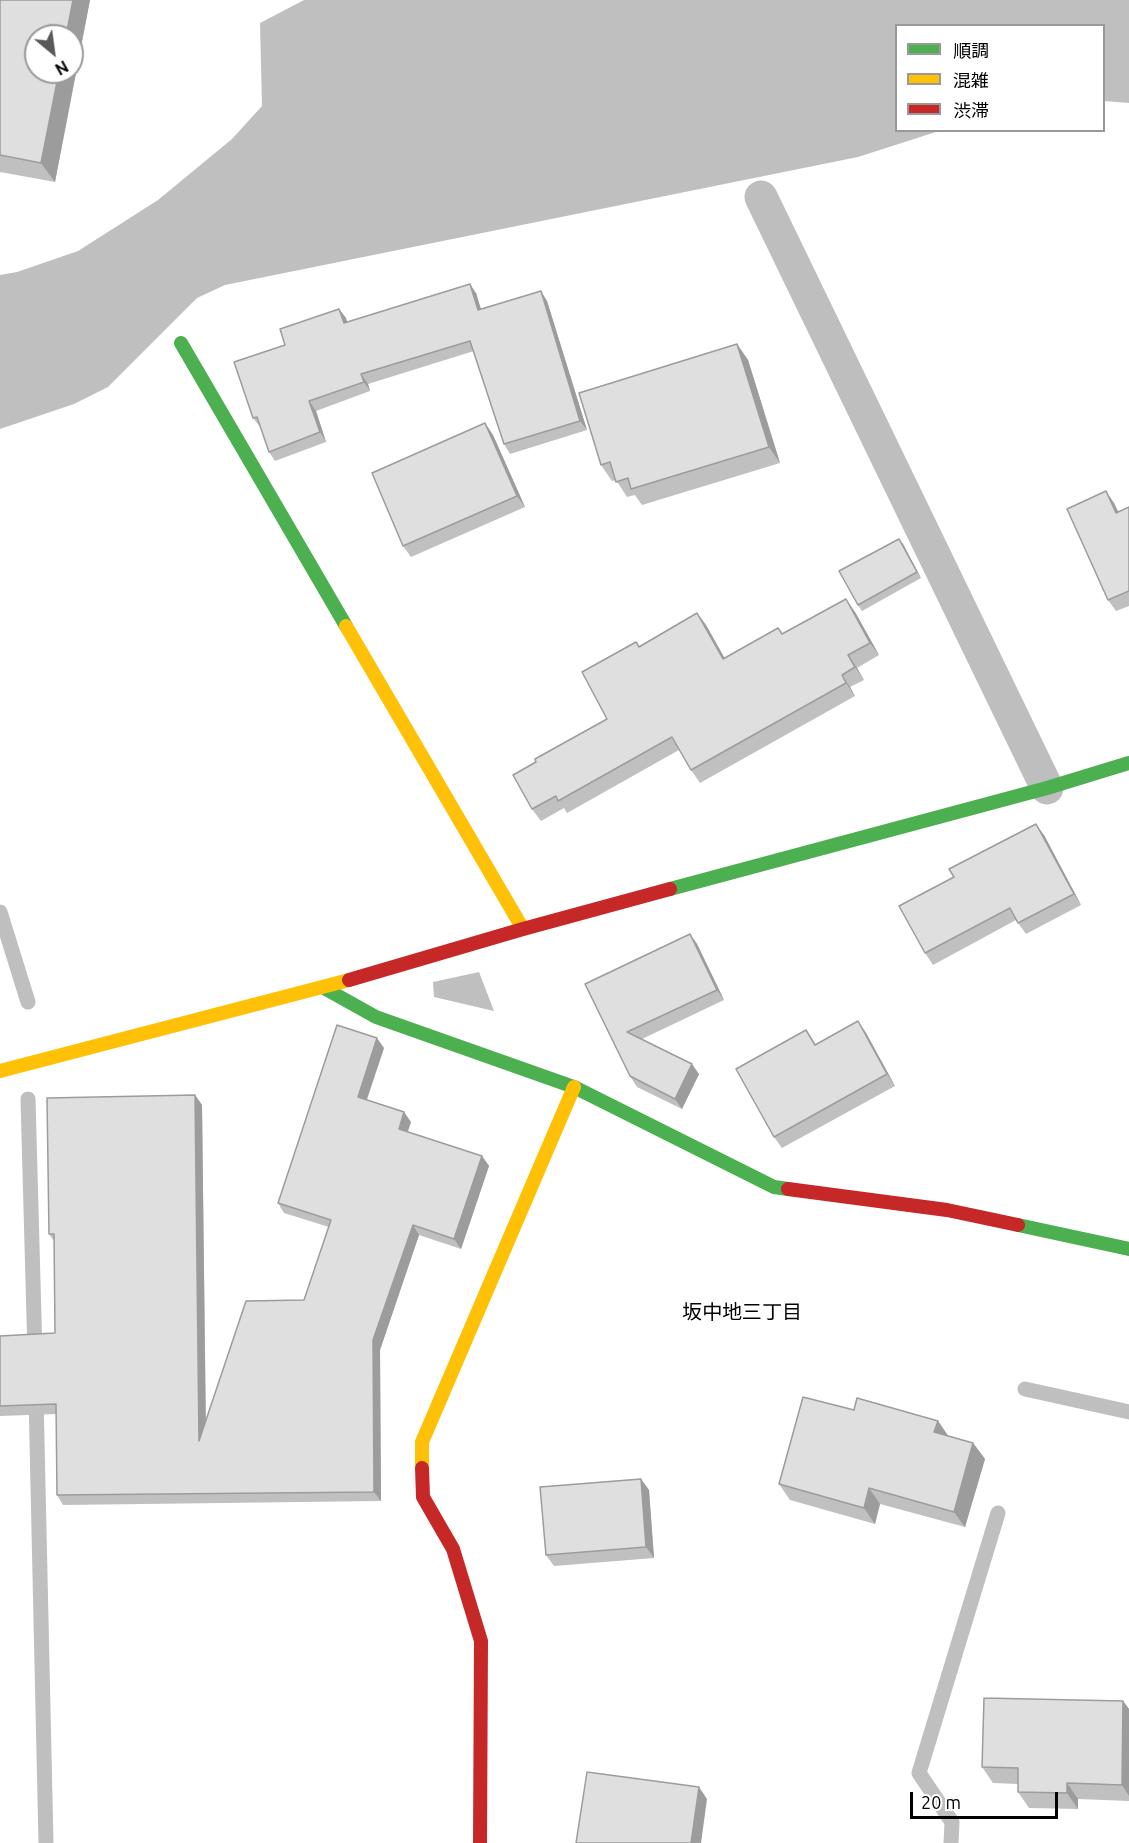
<!DOCTYPE html>
<html>
<head>
<meta charset="utf-8">
<style>
  body { margin:0 }
  #map { position:relative; width:1129px; height:1843px; overflow:hidden; background:#fff; font-family:Ubuntu,"Noto Sans JP",sans-serif }
  canvas { display:block }
  .legend { position:absolute; left:895px; top:24px; width:210px; height:108px; box-sizing:border-box; background:#fff; border:2px solid #999; margin:0; padding:8px 10px; list-style:none; font-size:18px; color:#000 }
  .legend li { display:flex; align-items:center; gap:12px; height:30px }
  .legend b { width:30px; border:2px solid #999 }
  .north { position:absolute; left:24px; top:24px; width:60px; height:60px; box-sizing:border-box; background:#fff; border:2px solid #999; border-radius:50%; rotate:151deg; font-size:16px; font-weight:700; line-height:24px; text-align:center; color:#000 }
  .north::after { content:''; display:block; margin:auto; width:21px; height:27px; background:#595959; clip-path:polygon(50% 0,100% 100%,50% 72%,0 100%) }
  .scale { position:absolute; left:910px; top:1792px; width:148px; height:27px; box-sizing:border-box; border:3px solid #000; border-top:0; padding-left:8px; font-size:18px; line-height:21px; white-space:nowrap; color:#000; -webkit-text-stroke:4px #fff; paint-order:stroke }
</style>
</head>
<body>
<div id="map">
<canvas width="1129" height="1843"></canvas>
<ul class="legend">
<li><b style="height:8px;background:#4caf50"></b>順調</li>
<li><b style="height:8px;background:#ffc107"></b>混雑</li>
<li><b style="height:8px;background:#c62828"></b>渋滞</li>
</ul>
<div class="north">N</div>
<div class="scale">20 m</div>
</div>
<script>
const ctx = document.querySelector('canvas').getContext('2d');
ctx.lineJoin = 'round';
function paint(path, color) { ctx.fillStyle = color; ctx.fill(path, 'evenodd'); }
const shape = rows => new Path2D(rows.map(r => 'M' + r).join(''));
function strokePath(path, color, width, dash) { ctx.strokeStyle = color; ctx.lineWidth = width; ctx.lineCap = dash ? 'butt' : 'round'; ctx.setLineDash(dash || []); ctx.stroke(path); }
function drawText(font, color, halo, rows, align = 'center') {
  ctx.font = font + ' Ubuntu,"Noto Sans JP",sans-serif'; ctx.lineWidth = 5; ctx.setLineDash([]); ctx.textBaseline = 'middle'; ctx.strokeStyle = halo; ctx.fillStyle = color; for (const [text, x, y, turn = 0] of rows) {
    ctx.save(); ctx.translate(x, y); ctx.rotate((+turn || 0) * Math.PI / 180); ctx.textAlign = isNaN(turn) ? turn : align; if (halo) ctx.strokeText(text, 0, 0); ctx.fillText(text, 0, 0); ctx.restore();
  }
}
paint(shape([
  [304,0,1129,0,1129,103,1104,101,1104,26,896,26,896,130,939,131,858,157,225,285,197,298,108,387,74,404,0,429,0,275,17,272,78,251,158,200,232,139,262,106,260,23],
  [479,972,494,1011,434,997,433,982]
]), '#bfbfbf');
strokePath(shape([
  [0,912,28,1002],
  [28,1099,35,1354],
  [1025,1389,1129,1412],
  [36,1396,46,1843],
  [951,1843,952,1822,919,1773,998,1513]
]), '#bfbfbf', 15);
strokePath(shape([
  [761,197,1047,788]
]), '#bebebe', 33);
strokePath(shape([
  [181,343,346,626],
  [670,889,1047,788,1129,763],
  [324,988,376,1017,574,1087,774,1187,788,1189],
  [1018,1225,1129,1249]
]), '#4caf50', 14);
strokePath(shape([
  [346,626,523,929],
  [0,1071,349,980],
  [422,1468,422,1442,574,1087]
]), '#ffc107', 14);
strokePath(shape([
  [349,980,523,929,670,889],
  [788,1189,947,1210,1018,1225],
  [422,1468,423,1497,453,1549,481,1641,480,1843]
]), '#c62828', 14);
paint(shape([
  [0,0,90,0,55,182,0,172],
  [476,293,481,309,547,301,587,430,510,454,504,444,474,351,368,384,370,391,316,411,326,442,275,461,269,452,261,428,253,418,285,345,339,309,346,318,347,322],
  [737,344,748,360,780,463,642,505,635,495,627,497,616,480,612,481,601,465],
  [485,423,493,435,525,507,411,557,403,546],
  [1114,503,1118,512,1129,507,1129,606,1116,611,1108,600],
  [903,544,921,578,862,611,858,605],
  [855,612,879,655,857,668,864,680,850,687,855,696,700,783,691,770,679,750,567,813,564,808,541,821,532,809,536,762,607,719,636,642,639,646,697,613,706,625,724,658,783,634],
  [1044,835,1081,905,1026,934,1016,920,933,965,925,953,954,877],
  [690,934,697,944,724,1000,642,1039,699,1074,682,1109,637,1087,630,1076,585,984],
  [858,1021,866,1033,895,1086,782,1148,774,1137,806,1030,816,1045],
  [384,1048,367,1100,411,1122,408,1132,482,1156,489,1166,461,1249,419,1235,380,1350,381,1501,63,1505,57,1495,56,1414,0,1416,0,1336,55,1333,54,1241,49,1234,195,1095,202,1105,206,1422,304,1300,329,1227,284,1213,278,1203],
  [854,1410,938,1421,948,1436,973,1443,985,1459,965,1527,880,1504,875,1524,790,1500,779,1484],
  [641,1479,649,1490,654,1558,554,1566,546,1555],
  [1123,1701,1129,1709,1129,1801,1078,1799,1078,1809,1029,1808,1018,1792,1018,1784,993,1783,982,1767]
]), '#c0c0c0');
paint(shape([
  [73,0,90,0,55,182,41,163,59,72,72,72,72,36,66,36],
  [470,284,476,293,484,320,478,310],
  [541,291,547,301,587,430,580,421],
  [339,309,346,318,350,332,344,323],
  [737,344,748,360,780,463,769,447],
  [361,374,368,384,370,391,364,382],
  [309,401,316,411,326,442,320,432],
  [485,423,493,435,525,507,517,496],
  [1106,491,1114,503,1124,524,1116,513],
  [899,539,903,544,921,578,917,572],
  [846,599,855,612,879,655,870,643],
  [697,613,706,625,732,671,723,659],
  [848,655,857,668,864,680,855,667],
  [842,675,850,687,855,696,846,683],
  [1036,824,1044,835,1081,905,1074,894],
  [690,934,697,944,724,1000,717,990],
  [858,1021,866,1033,895,1086,887,1074],
  [377,1038,384,1048,364,1107,358,1097],
  [692,1064,699,1074,682,1109,675,1099],
  [195,1095,202,1105,206,1451,199,1441],
  [404,1112,411,1122,405,1138,399,1129],
  [482,1156,489,1166,461,1249,454,1239],
  [413,1225,419,1235,380,1350,381,1501,374,1492,373,1340],
  [938,1421,949,1437,934,1432],
  [973,1443,985,1459,965,1527,954,1512],
  [641,1479,649,1490,654,1558,646,1547],
  [869,1488,880,1504,875,1524,864,1508],
  [1123,1701,1129,1709,1129,1796,1122,1785],
  [1067,1783,1078,1799,1078,1809,1067,1793],
  [699,1787,707,1799,701,1843,691,1843]
]), '#9c9c9c');
const building = shape([
  [0,0,73,0,66,36,36,36,36,72,59,72,41,163,0,155,0,0],
  [470,284,478,310,541,291,580,421,504,444,470,341,361,374,364,382,309,401,320,432,269,452,257,417,253,418,234,362,285,345,280,329,339,309,344,323,470,284],
  [737,344,769,447,631,489,628,478,616,482,610,462,601,465,579,393,737,344],
  [485,423,517,496,403,546,372,473,485,423],
  [1106,491,1116,513,1129,507,1129,591,1108,600,1067,509,1106,491],
  [899,539,917,572,858,605,839,571,899,539],
  [846,599,870,643,848,655,855,667,842,675,846,683,691,770,672,737,558,801,556,796,532,809,513,775,536,762,535,759,607,719,582,672,636,642,639,647,697,613,723,659,778,628,782,634,846,599],
  [1036,824,1074,894,1018,923,1010,908,925,953,899,906,954,877,949,869,1036,824],
  [690,934,717,990,627,1032,692,1064,675,1099,630,1076,585,984,690,934],
  [858,1021,887,1074,774,1137,736,1069,806,1030,815,1045,858,1021],
  [337,1025,377,1038,358,1097,404,1112,399,1129,482,1156,454,1239,413,1225,373,1340,374,1492,57,1495,56,1404,0,1406,0,1336,55,1333,54,1234,49,1234,47,1098,195,1095,199,1441,246,1301,304,1300,331,1220,278,1203,337,1025],
  [803,1397,854,1410,857,1398,938,1421,934,1432,973,1443,954,1512,869,1488,864,1508,779,1484,803,1397],
  [641,1479,646,1547,546,1555,540,1487,641,1479],
  [984,1698,1123,1701,1122,1785,1067,1783,1067,1793,1018,1792,1018,1768,982,1767,984,1698],
  [587,1772,699,1787,691,1843,576,1843,587,1772]
]);
paint(building, '#dfdfdf');
strokePath(building, '#9c9c9c', 1.5);
drawText('20px', '#000', '#fff', [
  ["坂中地三丁目",742,1312]
]);
</script>
</body>
</html>
